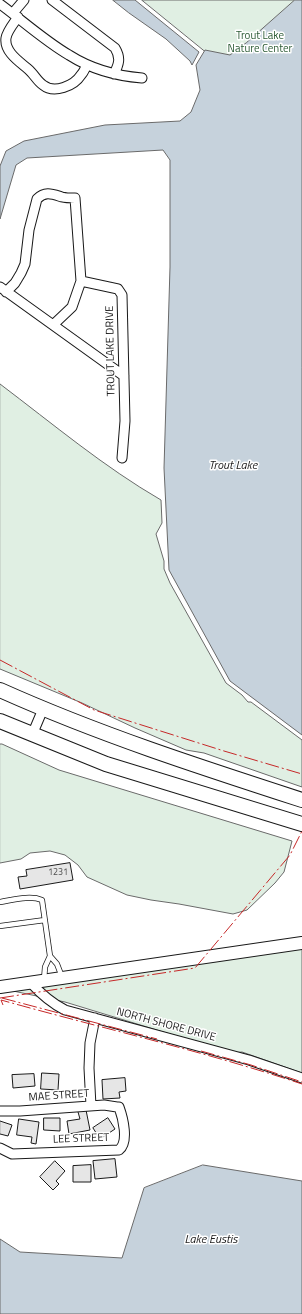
<!DOCTYPE html>
<style>
body{margin:0}
canvas{display:block;background:#fff}
</style>
<canvas width="302" height="1314"></canvas>
<script>
const g = document.querySelector('canvas').getContext('2d');
g.lineJoin = 'round';
function fillPath(path, color) { g.fillStyle = color; g.fill(path, 'evenodd'); }
function stroke(path, color, width, dash) { g.strokeStyle = color; g.lineWidth = width; g.lineCap = dash ? 'butt' : 'round'; g.setLineDash(dash || []); g.stroke(path); }
function label(font, color, halo, rows, align = 'center') {
  g.font = font + ' "Titillium Web",sans-serif'; g.lineWidth = 3; g.setLineDash([]); g.textBaseline = 'middle'; g.strokeStyle = halo; g.fillStyle = color; for (const [text, x, y, turn = 0] of rows) {
    g.save(); g.translate(x, y); g.rotate((+turn || 0) * Math.PI / 180); g.textAlign = isNaN(turn) ? turn : align; if (halo) g.strokeText(text, 0, 0); g.fillText(text, 0, 0); g.restore();
  }
}
const green = new Path2D(`
 M142 0H302V130Z
 M0 384C53 424 104 467 161 500L162 523 156 534 164 561V569L170 583 226 683 242 695 248 702H251L302 740V787L204 753 186 750 135 728 82 703 0 669Z
 M0 744H2L59 770 292 841 284 872 275 883 247 910 233 914 179 904 151 900 127 895 87 877 78 865 65 855 50 851 30 853 21 859 0 863Z
 M302 948V1073L242 1052 232 1053 65 1002 13 991Z`);
const water = new Path2D(`
 M113 0H135L199 52 192 65 190 61 166 39 129 13Z
 M295 0H302V735L230 681 169 570 164 468 170 267V160L163 150 27 158 16 165 0 219V166L6 151 24 141 105 125 180 121 191 112 200 90 196 65 205 50 230 55 246 43Z
 M203 1165 302 1181V1314H0V1239L20 1252 122 1258 144 1188Z`);
const building = new Path2D(`
 M70 863 73 880 20 889 18 877 27 876 26 870Z
 M42 1073 59 1074 58 1090 41 1089Z
 M34 1074 35 1086 13 1088 12 1075Z
 M125 1078 126 1091 119 1092 120 1098 103 1099 102 1080Z
 M86 1110 90 1130 69 1134 67 1121 80 1119 78 1112Z
 M44 1118H60V1131L44 1130Z
 M108 1118 115 1129 100 1139 93 1128Z
 M19 1119 39 1122 36 1144 31 1143 32 1137 17 1135Z
 M0 1121 12 1125 8 1136 0 1134Z
 M115 1159 117 1177 95 1179 93 1161Z
 M55 1161 65 1171 56 1181 59 1184 53 1190 40 1177Z
 M91 1165V1182H73V1166Z`);
const service = new Path2D(`
 M0 902C13 900 30 895 42 900L50 956
 M0 926 45 920
 M44 980 45 967 50 956 57 964 62 977`);
const minor = new Path2D(`
 M52 0 115 48C121 58 119 64 114 74
 M0 4C23 21 45 41 69 55 91 69 117 76 142 78
 M13 13 24 0
 M18 17C14 23 7 31 6 38 4 52 20 62 28 69 34 74 37 81 43 85 54 94 74 86 81 75 84 72 85 68 87 65
 M81 281 118 289 122 295 125 421 122 458
 M0 287 124 376
 M6 292 15 283 21 273 25 264 29 230 37 199C45 191 52 194 62 197 66 198 71 198 75 198L81 281 72 307 53 325
 M32 735 43 709
 M31 983C41 994 51 1003 65 1010L249 1060 302 1078
 M91 1106 89 1068 90 1043 95 1018
 M0 1111H20L104 1105 117 1107H119C123 1118 129 1142 119 1150L12 1154 0 1148`);
const secondary = new Path2D(`
 M0 987 302 943`);
const primary = new Path2D(`
 M0 690C98 734 200 767 302 800
 M0 721 106 764 302 824`);
const power = new Path2D(`
 M0 660 94 710 224 751 302 774
 M0 998 195 968 290 855 302 831
 M2 998 157 1039
 M3 1005 1 1000C101 1028 203 1051 302 1084
 M201 1051 251 1065 302 1082`);
const numberNames = [
 ["1231",58,873]
];
const parkNames = [
 ["Trout Lake",260,36],
 ["Nature Center",260,49]
];
const streetNames = [
 ["TROUT LAKE DRIVE",111,351,-91],
 ["NORTH SHORE DRIVE",166,1025,15],
 ["MAE STREET",59,1096,-4],
 ["LEE STREET",81,1139,-2]
];
const waterNames = [
 ["Trout Lake",233,466],
 ["Lake Eustis",211,1240]
];
fillPath(green, '#e0efe3');
stroke(green, '#6a6a6a', 1);
fillPath(water, '#c6d2dc');
stroke(water, '#6a6a6a', 1);
fillPath(building, '#e6e6e6');
stroke(building, '#1a1a1a', 1);
stroke(service, '#1a1a1a', 6);
stroke(minor, '#1a1a1a', 11);
stroke(secondary, '#1a1a1a', 14);
stroke(primary, '#1a1a1a', 16);
stroke(service, '#fff', 4.5);
stroke(minor, '#fff', 9);
stroke(secondary, '#fff', 12);
stroke(primary, '#fff', 14);
stroke(power, '#c62828', 1, [14, 3, 2, 3]);
label('9px', '#4d4d4d', null, numberNames);
label('11px', '#2b5a34', '#fff', parkNames);
label('11px', '#1a1a1a', '#fff', streetNames);
label('italic 12px', '#1a1a1a', '#fff', waterNames);
</script>
